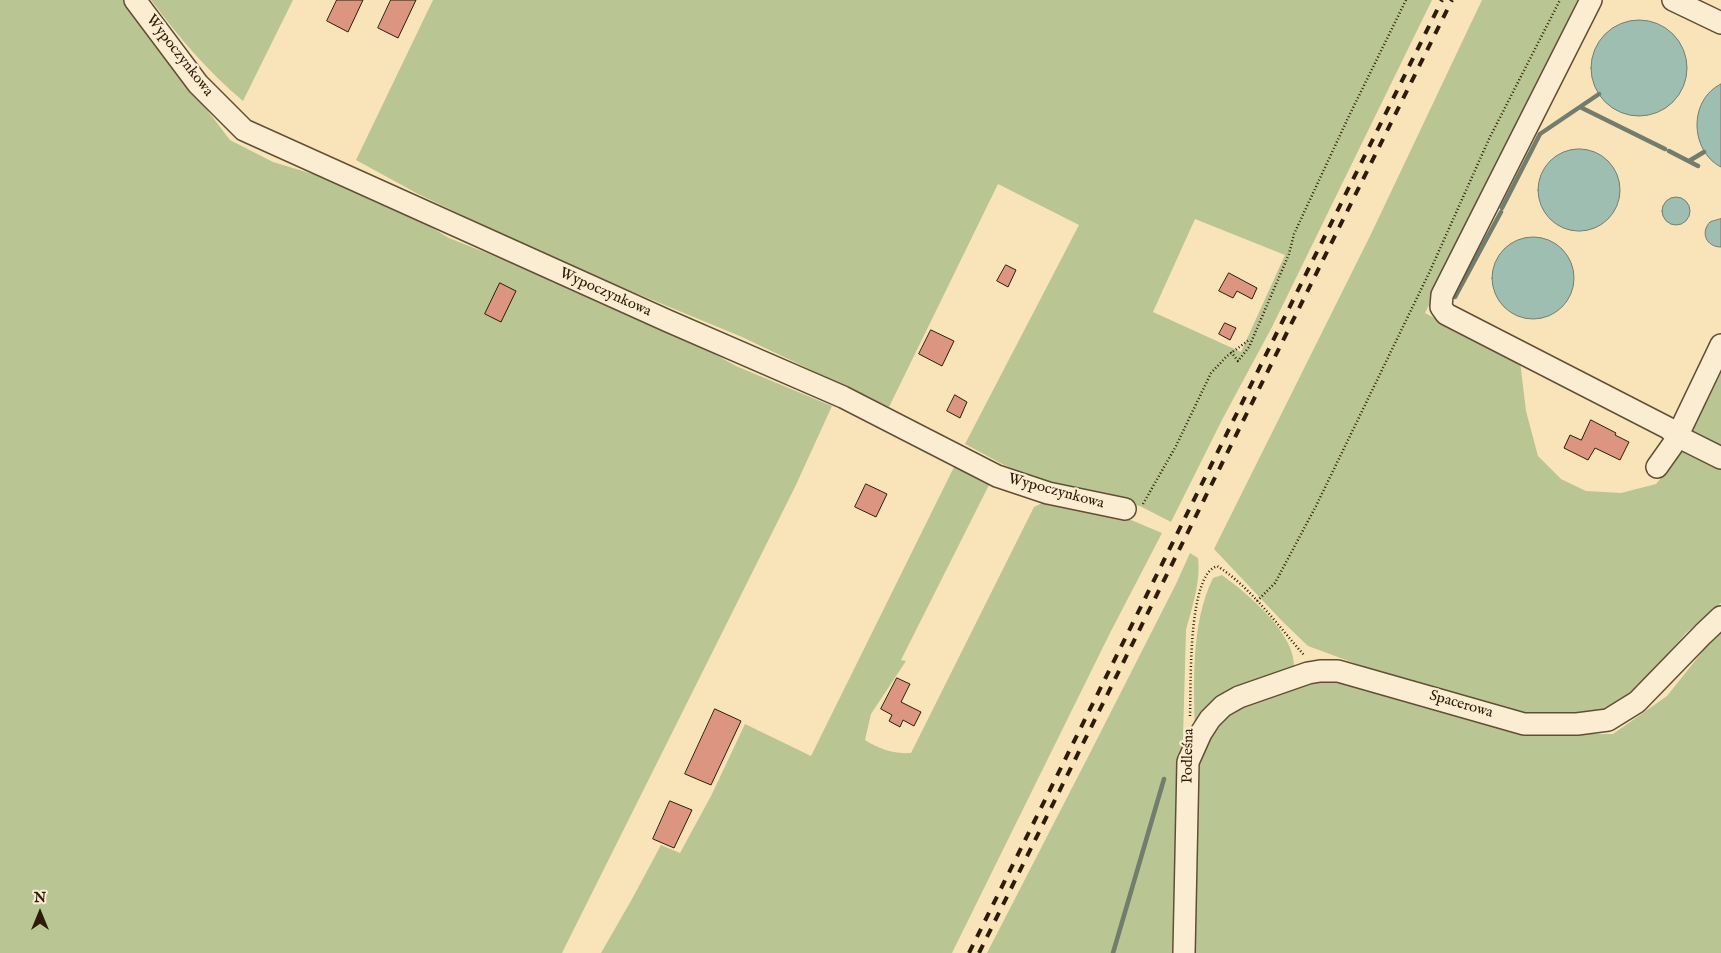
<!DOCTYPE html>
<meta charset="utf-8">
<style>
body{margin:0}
#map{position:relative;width:1721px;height:953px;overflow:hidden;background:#f9e4ba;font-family:"IM FELL English",serif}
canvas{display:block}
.north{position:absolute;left:15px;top:888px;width:50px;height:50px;-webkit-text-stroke:4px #fbedd2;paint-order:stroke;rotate:0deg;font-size:14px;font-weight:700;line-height:20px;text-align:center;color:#2f1c08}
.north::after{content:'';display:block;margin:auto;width:18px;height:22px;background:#2f1c08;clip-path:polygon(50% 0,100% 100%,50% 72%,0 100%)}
</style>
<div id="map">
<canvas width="1721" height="953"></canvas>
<div class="north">N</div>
</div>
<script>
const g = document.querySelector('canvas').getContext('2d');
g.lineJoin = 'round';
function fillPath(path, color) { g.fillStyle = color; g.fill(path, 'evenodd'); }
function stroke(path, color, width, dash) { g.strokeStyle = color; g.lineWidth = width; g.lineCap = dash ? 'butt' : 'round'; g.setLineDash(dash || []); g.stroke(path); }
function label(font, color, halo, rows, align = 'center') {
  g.font = font + ' "IM FELL English",serif'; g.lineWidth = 4.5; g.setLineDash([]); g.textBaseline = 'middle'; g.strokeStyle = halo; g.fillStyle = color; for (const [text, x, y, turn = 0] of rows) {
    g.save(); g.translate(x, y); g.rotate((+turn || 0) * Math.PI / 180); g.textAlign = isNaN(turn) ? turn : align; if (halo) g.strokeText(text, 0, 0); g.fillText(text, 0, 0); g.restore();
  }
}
const green = new Path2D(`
 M0 0H123L230 140 273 162 336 181 416 218 449 238 527 269 700 346 736 366 832 406 795 487 562 953H0Z
 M151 0H293L243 101C208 72 178 36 151 0Z
 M433 0H1432L1272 327 1223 418 1171 522 1140 506 1049 484 1004 465 965 444 1079 225 998 184 889 407 742 337 563 263 418 194 356 160ZM1195 219 1285 255 1241 352 1153 312Z
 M1482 0H1586L1425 313 1520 361 1526 411 1538 456 1561 479 1586 491 1621 493 1656 484 1681 453 1721 373V603L1686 633 1642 684 1612 711 1527 718 1373 670 1308 646 1283 622 1214 549 1372 232Z
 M955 465 989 485 901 660 906 661 871 714 865 740C879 749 894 754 911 753L1034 507 1046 501 1124 517 1162 533 1109 635 952 953H601L632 899 661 845 680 853 711 796 745 724 811 756Z
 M1190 553 1198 558C1201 581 1192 608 1186 630L1177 953H987L1090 753 1176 584Z
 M1222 575C1247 593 1296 634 1294 667L1195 737C1194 686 1190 625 1213 578Z
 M1721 631V953H1195L1191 816 1193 769 1205 737 1236 704 1327 673 1544 734H1613L1667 696 1714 637Z`);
const water = new Path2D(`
 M1591 68a48 48 0 1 1 96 0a48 48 0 1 1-96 0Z
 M1721 84V167C1690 151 1688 100 1721 84Z
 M1538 190a41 41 0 1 1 82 0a41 41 0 1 1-82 0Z
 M1662 211a14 14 0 1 1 28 0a14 14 0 1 1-28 0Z
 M1721 219V247C1706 247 1700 232 1710 222Z
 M1492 278a41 41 0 1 1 82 0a41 41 0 1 1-82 0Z`);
const stream = new Path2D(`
 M1580 107 1665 149
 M1669 151 1698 166
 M1689 161 1704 152
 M1502 208 1540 134 1599 94
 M1455 297 1501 212
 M1113 953 1164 779`);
const building = new Path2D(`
 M337 0H363L348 32 327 21Z
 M391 0H416L398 38 378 28Z
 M1006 265 1016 270 1008 287 997 281Z
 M1229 273 1257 288 1252 299 1237 291 1233 298 1219 291Z
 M500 283 516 291 501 322 485 314Z
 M1225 323 1236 328 1230 340 1219 334Z
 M931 330 954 341 942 366 919 354Z
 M955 395 967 402 960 418 947 411Z
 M1591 420 1616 433 1615 435 1629 442 1620 460 1595 448 1588 460 1564 448 1570 435 1581 440Z
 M866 484 887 494 876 517 855 507Z
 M897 678 910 684 901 702 921 712 914 726 903 720 900 727 889 721 892 715 881 709Z
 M715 709 741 721 711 785 685 774Z
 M670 801 692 810 674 848 653 839Z`);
const path = new Path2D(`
 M1231 352 1238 361 1249 347 1289 254 1294 234 1348 118 1406 0
 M1143 504 1176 446 1211 373 1227 356 1249 340
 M1257 601 1275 583 1316 506 1430 271 1489 139 1560 0
 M1190 716C1191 681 1189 605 1206 576 1208 572 1212 568 1217 566 1250 586 1278 626 1304 655`);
const minor = new Path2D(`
 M135 0 198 84 244 130 668 321 843 397 997 476 1048 493 1125 509
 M1591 0 1442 295 1441 307 1446 314 1668 428 1677 436 1721 458
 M1673 0 1721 23
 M1657 467 1674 443 1721 345
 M1184 953 1188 762 1201 733 1210 719 1223 706 1239 697 1308 673 1320 671H1338L1524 724H1577L1608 720 1637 702 1703 634 1721 617`);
const rail = new Path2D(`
 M969 953 1442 0
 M979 953 1452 0`);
const streetNames = [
 ["Wypoczynkowa",179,56,52],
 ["Wypoczynkowa",605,293,24],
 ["Wypoczynkowa",1056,492,15],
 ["Spacerowa",1461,705,16],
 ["Podleśna",1189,756,-89]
];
fillPath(green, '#b9c593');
fillPath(water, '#9ebeb2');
stroke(water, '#727d6e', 1);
stroke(stream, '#727d6e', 4.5);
fillPath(building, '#dc9581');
stroke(building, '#2f1c08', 1);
stroke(minor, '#624e34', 24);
stroke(path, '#2f1c08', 2.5, [1, 2.5]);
stroke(minor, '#fbedd2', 21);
stroke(rail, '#2f1c08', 4, [9, 9]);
label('15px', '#2f1c08', '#fbedd2', streetNames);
</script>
